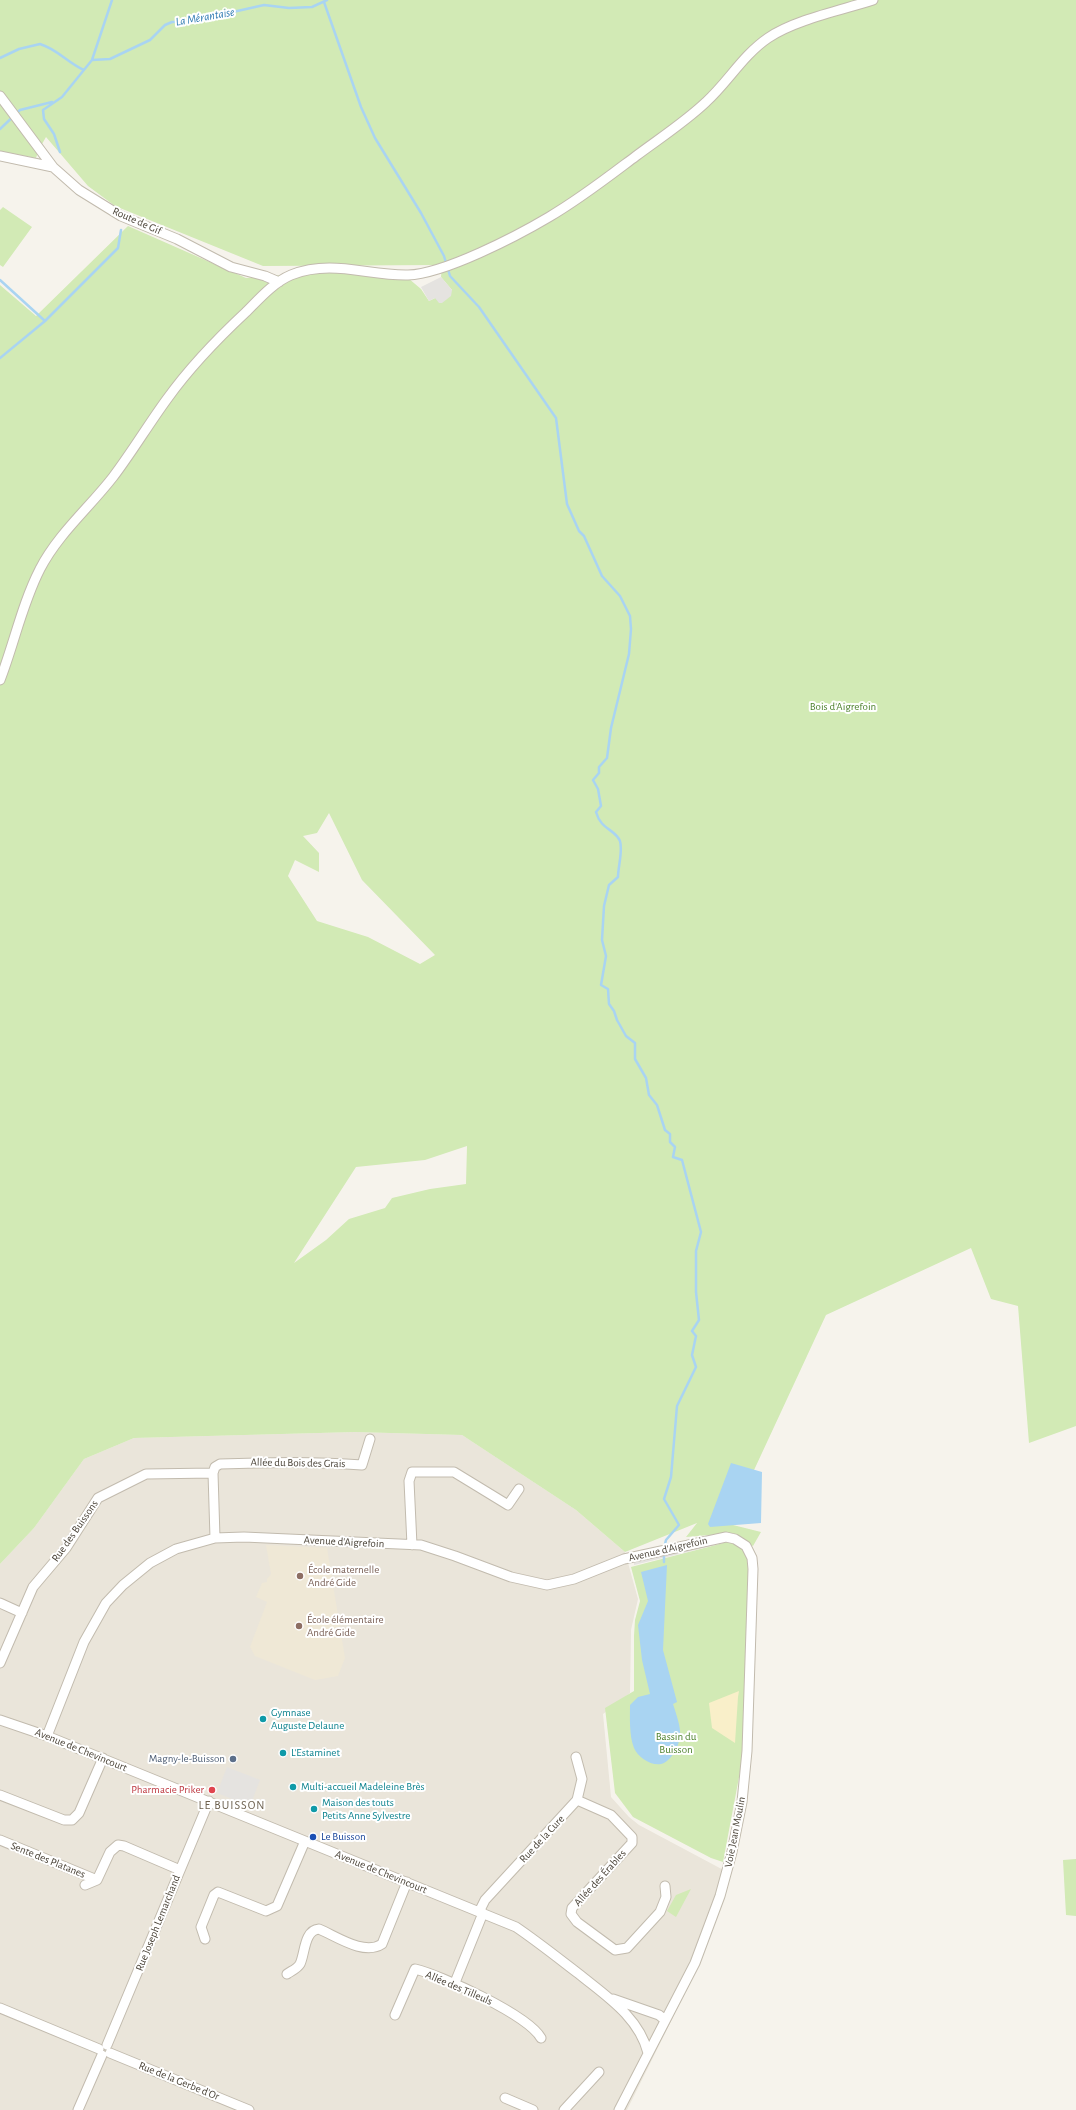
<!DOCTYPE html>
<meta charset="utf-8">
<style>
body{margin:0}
canvas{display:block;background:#f6f3ec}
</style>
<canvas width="1076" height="2110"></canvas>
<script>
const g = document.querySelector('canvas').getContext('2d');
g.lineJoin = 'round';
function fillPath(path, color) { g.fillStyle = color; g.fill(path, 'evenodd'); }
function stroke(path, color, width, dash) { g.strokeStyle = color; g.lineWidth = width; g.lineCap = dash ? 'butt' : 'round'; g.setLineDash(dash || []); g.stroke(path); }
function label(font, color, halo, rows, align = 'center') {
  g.font = font + ' "Alegreya Sans",sans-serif'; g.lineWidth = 4; g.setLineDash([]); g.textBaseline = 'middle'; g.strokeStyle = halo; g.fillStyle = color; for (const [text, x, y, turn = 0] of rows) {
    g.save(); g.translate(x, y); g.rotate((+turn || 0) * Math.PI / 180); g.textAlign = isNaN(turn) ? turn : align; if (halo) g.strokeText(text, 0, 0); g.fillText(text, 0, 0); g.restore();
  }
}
const residential = new Path2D(`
 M355 1432 462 1435 576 1510 625 1552 638 1599 631 1630 630 1693 603 1714 611 1797 629 1817 639 1825 731 1874 697 1969 627 2110H0V1564L34 1528 84 1459 134 1438Z`);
const education = new Path2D(`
 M266 1545 327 1548 345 1658 338 1676 315 1680 255 1656 250 1647 267 1602 256 1597 262 1583 267 1582V1579L271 1574Z`);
const green = new Path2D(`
 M0 0H1076V1426L1029 1443 1018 1306 991 1299 971 1248 826 1315 729 1524 761 1532 753 1546 733 1533 686 1537 697 1523 625 1552 576 1510 462 1435 355 1432 134 1438 84 1459 34 1528 0 1564V285L36 316 128 226 246 278 334 271 408 278 421 289 429 301 452 290 441 277 442 265 263 266 115 206 88 186 46 137 42 144H32L38 152 36 158 0 151ZM329 813 362 880 435 955 420 964 368 937 317 921 288 876 295 860 319 872V853L303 836 317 833ZM467 1146 466 1184 430 1189 392 1198 385 1208 349 1219 326 1240 294 1263 356 1167 425 1160Z
 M3 207 32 227 3 267 0 265V210Z
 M731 1541 744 1550 750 1569 743 1756 723 1862 711 1858 633 1817 615 1793 605 1708 634 1691V1636L635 1620 640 1601 631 1567Z
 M1076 1859V1916L1066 1915 1063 1860Z
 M691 1889 676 1917 667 1911 676 1895Z`);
const sand = new Path2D(`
 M739 1691 738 1697 735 1743 712 1728 709 1703Z`);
const parking = new Path2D(`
 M441 277 452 290 451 296 442 303H439L435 298 429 301 421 287Z
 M716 1542V1545L634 1565V1561Z
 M227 1767 260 1780 250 1806 217 1793Z`);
const water = new Path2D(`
 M731 1463 762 1472 761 1523 710 1527 708 1524Z
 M667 1565 663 1650 677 1702 673 1704C676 1714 681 1726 680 1737 679 1745 672 1759 664 1763 654 1768 638 1758 634 1748 629 1735 630 1718 630 1705L638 1697 650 1694 642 1660 638 1625 648 1601 641 1572Z`);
const stream = new Path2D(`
 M324 2 361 107 375 138 421 213 444 256 450 276 479 307 556 418 567 504 579 531 584 536 602 576 620 596 630 616 631 629 629 654 611 728 607 758 599 767V773L593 780 598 789 601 806 596 812C601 830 615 829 620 841 623 851 618 867 618 877L609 885 604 906 602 940 606 956 601 985 608 989 609 1004 614 1011 617 1020 626 1036 635 1043V1059L646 1078 649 1095 657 1105 665 1130 670 1134V1142L675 1147 673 1157 682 1160 701 1232 696 1251V1292L699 1320 692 1331 696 1336 692 1355 696 1367 677 1406 671 1477 664 1499 679 1525 666 1540 664 1548
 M0 58 19 49 40 44C57 49 68 63 84 70
 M92 60 112 0
 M0 129 20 110 52 102
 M60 152 54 134 44 119 43 110 62 97 92 60 110 59 150 40 165 25 172 22 193 21 264 5 289 8 312 7 327 0
 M0 280 45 321
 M0 358 45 321 118 248 121 230
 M664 1553V1562`);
const minor = new Path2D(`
 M0 96 53 167
 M0 156 53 167 79 190 121 216 177 239 231 267 265 276 279 282
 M0 680C14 644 22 604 40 569 58 534 89 508 113 477 132 452 148 425 167 399 190 367 217 339 246 312 259 299 274 282 291 275 332 259 368 276 408 275 444 274 517 236 549 217 580 199 608 177 636 156 660 138 685 122 706 102 728 82 743 55 768 38 794 20 842 10 873 0
 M215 1538 213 1473 215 1467 220 1464C268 1462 315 1461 362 1465L370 1439
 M412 1545 409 1481 412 1472H454L508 1505 519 1489
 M0 1603 22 1613
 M0 1663 33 1587 66 1548 98 1498 146 1474 213 1473
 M0 1720 47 1736 516 1927C538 1942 558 1958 579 1974 606 1996 639 2017 648 2053
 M47 1736 84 1642 106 1603 123 1585 150 1563 176 1549 215 1538 244 1537 421 1545 455 1556 511 1577 547 1585 574 1579 624 1559 726 1537 735 1539 746 1546 752 1558 753 1569 747 1751 742 1802 732 1852 720 1896 695 1963 619 2110
 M0 1795 64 1820H72L79 1813 103 1758
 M577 1800 611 1815 632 1837V1843L572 1908 571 1914 577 1922 615 1950 627 1948 660 1912 666 1897 665 1886
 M0 1840 97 1880
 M85 1885 97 1880 110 1852 118 1845 124 1846 180 1870
 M479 1912 485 1900 577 1800 582 1779 576 1757
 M205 1939 201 1927 214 1895 218 1892 266 1911 277 1906 305 1841
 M287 1974C291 1971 297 1969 300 1964 305 1954 304 1930 319 1929 336 1936 364 1956 382 1944L407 1882
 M454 1985 483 1913
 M613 1999 659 2015 665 2020
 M0 2008 99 2049
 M395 2015 415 1969C441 1975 528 2015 541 2038
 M107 2045 209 1801
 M110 2053 249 2110
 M505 2098 533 2110
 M78 2110 102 2055
 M564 2110 599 2072`);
const markers = [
 [300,1576,4,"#8d6e63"],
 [299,1626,4,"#8d6e63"],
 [263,1719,4,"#0f9aa8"],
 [283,1753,4,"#0f9aa8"],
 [233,1759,4,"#5c6f8a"],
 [293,1787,4,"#0f9aa8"],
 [212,1790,4,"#e0444e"],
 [314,1809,4,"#0f9aa8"],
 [313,1837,4,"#1a4fb4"]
];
const streetNames = [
 ["Route de Gif",137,221,24],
 ["Allée du Bois des Grais",298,1463,1],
 ["Rue des Buissons",75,1531,-55],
 ["Avenue d'Aigrefoin",344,1542,3],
 ["Avenue d'Aigrefoin",668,1549,-13],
 ["Avenue de Chevincourt",81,1750,22],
 ["Voie Jean Moulin",735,1832,-79],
 ["Rue de la Cure",542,1839,-47],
 ["Sente des Platanes",48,1860,22],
 ["Avenue de Chevincourt",381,1872,22],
 ["Allée des Érables",600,1878,-48],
 ["Rue Joseph Lemarchand",158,1923,-68],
 ["Allée des Tilleuls",459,1988,23],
 ["Rue de la Gerbe d'Or",179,2081,22]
];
const parkNames = [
 ["Bois d'Aigrefoin",843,707],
 ["Bassin du",676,1737],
 ["Buisson",676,1750]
];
const educationNames = [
 ["École maternelle",308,1570],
 ["André Gide",308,1583],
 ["École élémentaire",307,1620],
 ["André Gide",307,1633]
];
const cultureNames = [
 ["Gymnase",271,1713],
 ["Auguste Delaune",271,1726],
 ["L'Estaminet",291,1753],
 ["Multi-accueil Madeleine Brès",301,1787],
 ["Maison des touts",322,1803],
 ["Petits Anne Sylvestre",322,1816]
];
const serviceNames = [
 ["Magny-le-Buisson",225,1759]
];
const healthNames = [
 ["Pharmacie Priker",204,1790]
];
const transitNames = [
 ["Le Buisson",321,1837]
];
const waterNames = [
 ["La Mérantaise",205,17,-10]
];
const neighbourhoodNames = [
 ["LE BUISSON",232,1805]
];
fillPath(residential, '#eae5da');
fillPath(education, '#efe8d6');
fillPath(green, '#d2eab5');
fillPath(sand, '#f9efc9');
fillPath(parking, '#e5e3e0');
fillPath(water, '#a9d4f2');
stroke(stream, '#a9d4f2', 2.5);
stroke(minor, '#c2bbae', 11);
stroke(minor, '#fff', 9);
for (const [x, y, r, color] of markers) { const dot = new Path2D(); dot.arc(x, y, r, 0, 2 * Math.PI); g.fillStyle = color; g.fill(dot); stroke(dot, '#fff', 1.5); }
label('11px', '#4b4439', '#fff', streetNames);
label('11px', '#4a7f2a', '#fff', parkNames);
label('11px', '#785e54', '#fff', educationNames, 'left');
label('11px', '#0d838f', '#fff', cultureNames, 'left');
label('11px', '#4e5e75', '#fff', serviceNames, 'right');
label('11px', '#be3a42', '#fff', healthNames, 'right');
label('11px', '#164399', '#fff', transitNames, 'left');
label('italic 12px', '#2e7ab2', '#fff', waterNames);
g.letterSpacing = '1px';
label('12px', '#6e6250', '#fff', neighbourhoodNames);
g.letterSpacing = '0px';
</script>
